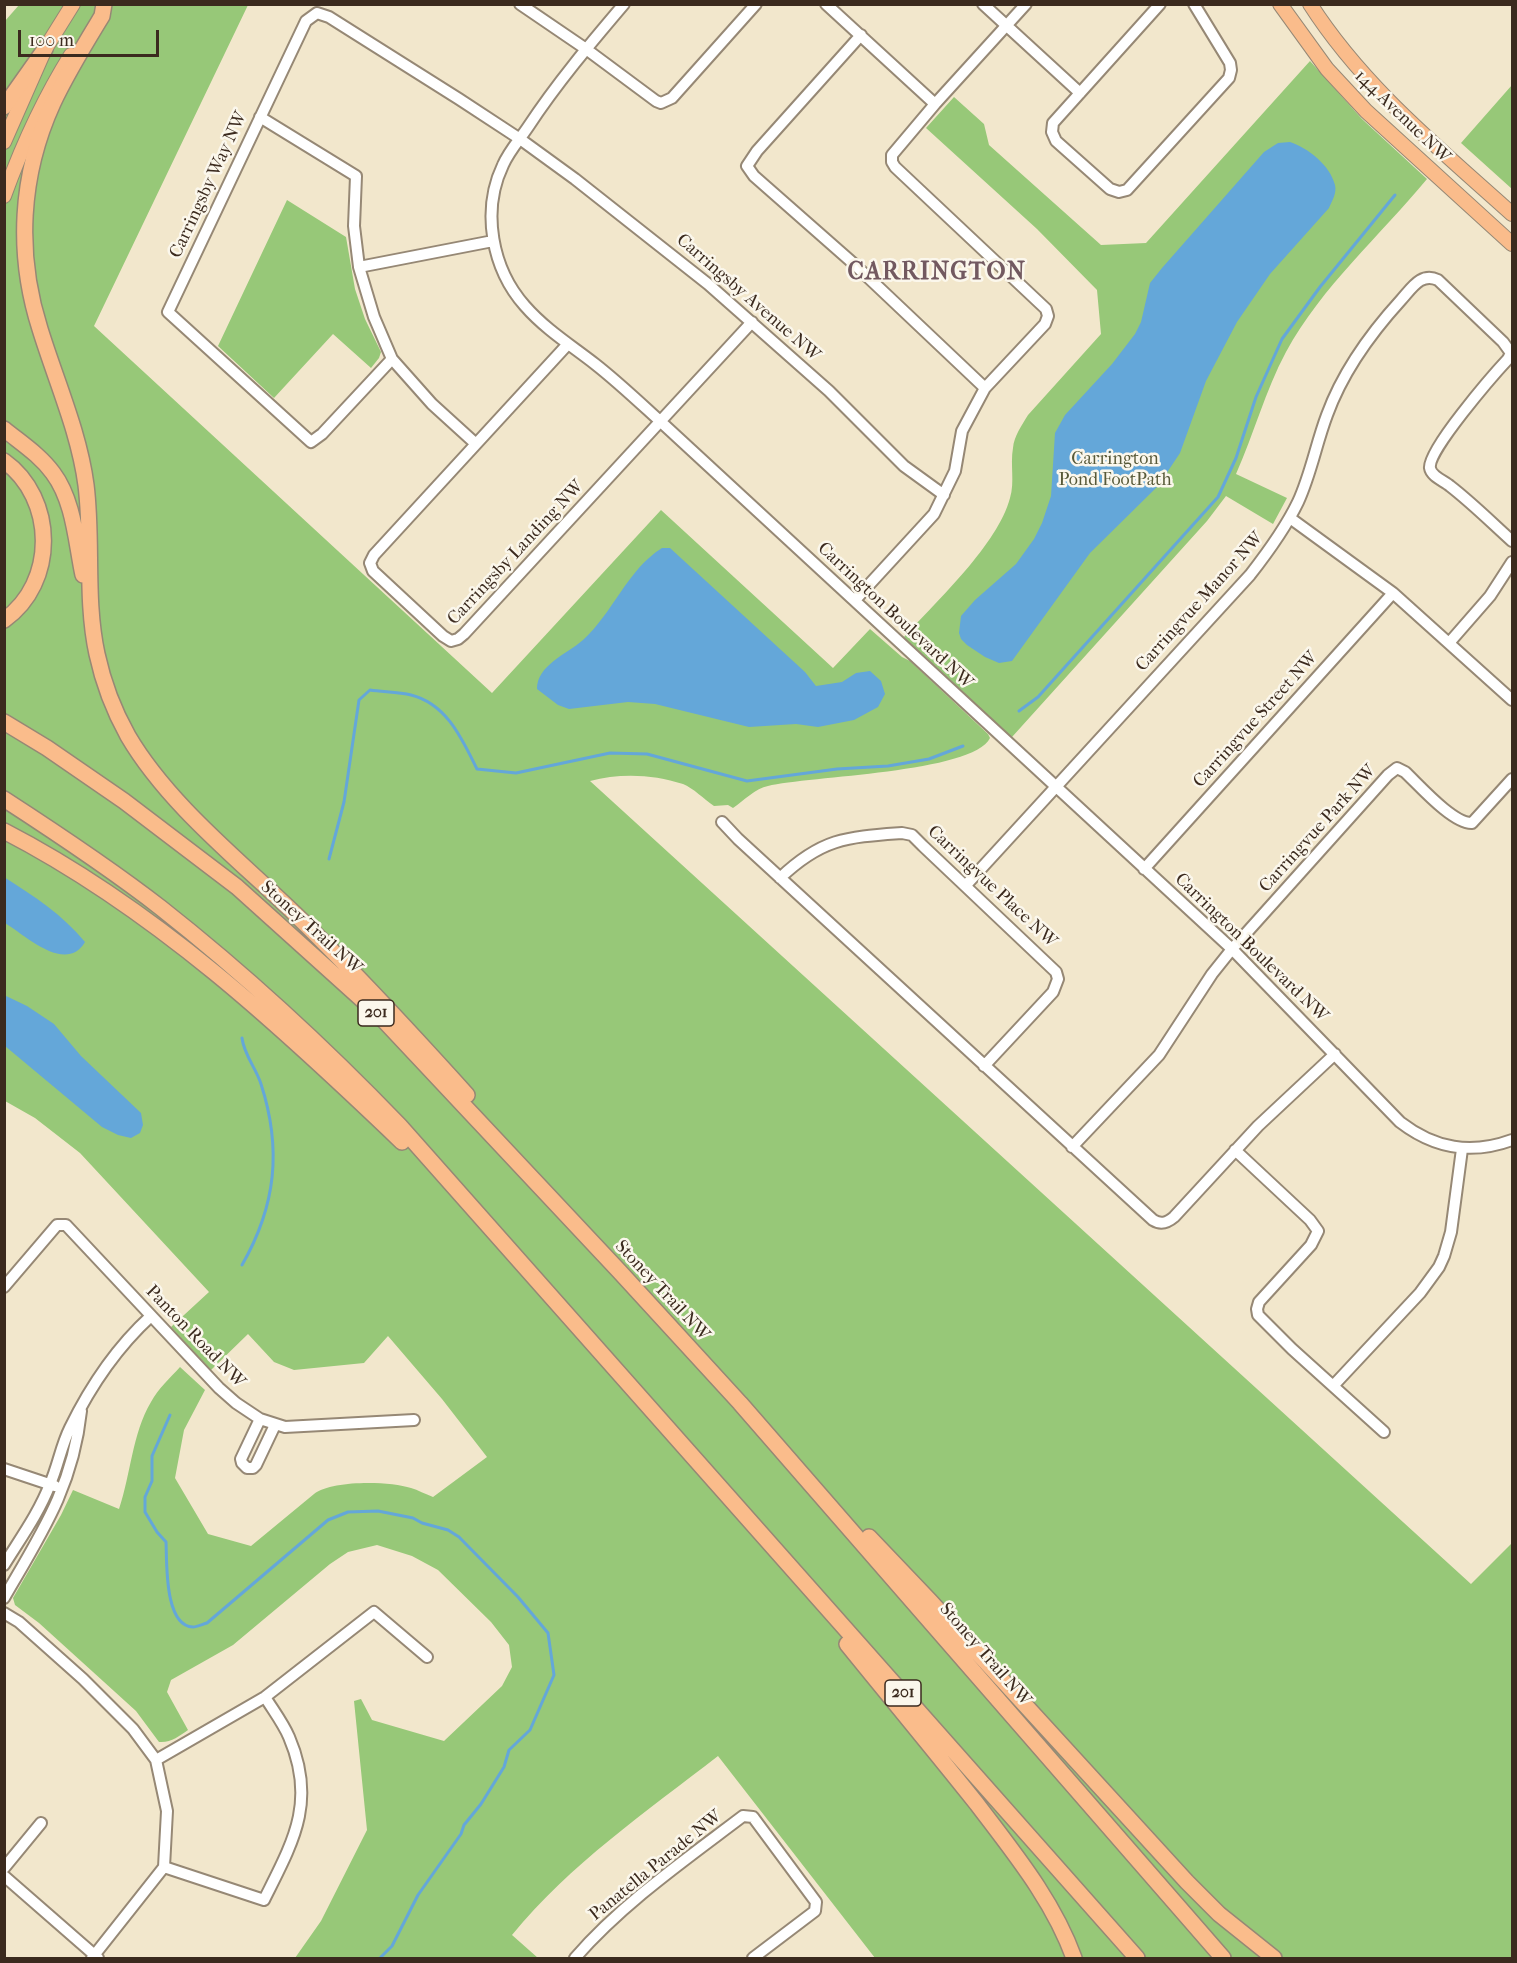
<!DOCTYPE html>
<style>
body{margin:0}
#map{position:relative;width:1517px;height:1963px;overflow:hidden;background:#f2e7cc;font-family:"IM FELL French Canon",serif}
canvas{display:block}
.frame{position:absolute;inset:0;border:6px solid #3b2a1e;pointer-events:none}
.scale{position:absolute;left:18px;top:30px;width:141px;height:27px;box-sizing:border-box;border:3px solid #3b2a1e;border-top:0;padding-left:8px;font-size:18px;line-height:21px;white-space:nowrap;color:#3b2a1e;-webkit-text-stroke:4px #fbf7ec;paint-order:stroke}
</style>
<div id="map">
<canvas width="1517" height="1963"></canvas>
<div class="frame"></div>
<div class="scale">100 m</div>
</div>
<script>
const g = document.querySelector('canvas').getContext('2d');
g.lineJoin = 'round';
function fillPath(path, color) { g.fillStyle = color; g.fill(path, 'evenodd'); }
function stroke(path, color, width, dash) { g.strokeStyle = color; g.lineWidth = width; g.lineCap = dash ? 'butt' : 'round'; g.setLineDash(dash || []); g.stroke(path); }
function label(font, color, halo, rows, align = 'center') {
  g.font = font + ' "IM FELL French Canon",serif'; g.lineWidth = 5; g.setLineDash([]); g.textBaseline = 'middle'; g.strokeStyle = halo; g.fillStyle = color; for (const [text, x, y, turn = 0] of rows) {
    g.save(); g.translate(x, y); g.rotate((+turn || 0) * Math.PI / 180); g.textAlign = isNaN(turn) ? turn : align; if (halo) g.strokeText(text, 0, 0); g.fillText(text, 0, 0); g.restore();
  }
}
const green = new Path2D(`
 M19 5H248L94 326 492 693 661 510 833 668 870 629 902 657 910 661 988 734 990 738C973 773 808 776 768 786 756 788 743 801 733 808L728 805 714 806C704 799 693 788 683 784 653 774 619 773 590 781L1471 1584 1512 1543V1958H875L718 1756C646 1812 570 1864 512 1935L538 1958H295L321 1921 367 1830 354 1701 361 1699 372 1720 444 1741 502 1686 512 1667 509 1645 491 1622 438 1570 412 1556 377 1545 348 1552 330 1564 233 1645 171 1680 167 1692 188 1730C179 1736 171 1743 159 1742L136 1711 39 1623 15 1605 13 1598 17 1591 61 1515 73 1490 119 1509C131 1474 132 1434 151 1402 158 1389 170 1378 180 1367L205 1390 184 1430 175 1478 208 1534 251 1546 314 1494C332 1480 389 1481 411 1488 418 1490 425 1494 433 1497L487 1457 442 1399 388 1336 364 1363 294 1370 274 1362 248 1334 211 1370 171 1327 209 1292 80 1153 35 1118 5 1101V21Z
 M1310 61 1362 119 1427 179C1380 236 1322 286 1286 352 1265 391 1254 434 1236 474L1287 498 1273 524 1226 496 1207 521 1012 737 1004 733 917 653 904 637C937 601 998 544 1010 498 1015 482 1010 465 1013 448 1014 436 1022 425 1028 415L1101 334 1097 290 1037 229 926 128 954 97 984 124 989 145 1101 245 1146 243Z
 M1512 85V189L1461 143Z
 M287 200 346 237 355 289 365 319 381 352 379 358 371 368 333 334 274 398 218 346Z`);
const water = new Path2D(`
 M1290 142C1308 148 1330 165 1335 185 1337 193 1332 201 1329 208L1270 274 1237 322 1206 381 1180 453 1158 486 1090 553 1012 661 999 663 985 657 967 645 961 639 959 633 961 616 975 600 1016 564 1034 539 1042 523 1051 496 1055 433 1065 415 1112 364 1135 334 1141 322 1150 283 1162 268 1264 152 1278 143Z
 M662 548H670L805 672 816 686 842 682 856 673 870 671 881 681 885 694 878 707 854 720 818 727 796 724 749 727 655 704 628 702 569 709 558 705 537 689C537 665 567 654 583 640 613 613 627 570 662 548Z
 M4 877C34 896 63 915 85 942 66 974 26 936 5 923Z
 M4 995 27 1006 54 1024 81 1056 141 1113 143 1125 140 1133 131 1138 118 1135 102 1127 5 1046Z`);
const stream = new Path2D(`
 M1019 711 1038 697 1218 497 1236 458 1256 397 1282 339 1320 287 1395 195
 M329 859 344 802 359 700 370 690C383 692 398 692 411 695 447 704 462 739 477 769L516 773 610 753 647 754 747 781 837 769 888 766 929 759 963 746
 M242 1265C276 1206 282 1149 261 1084 256 1068 244 1055 242 1038
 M170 1415 152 1456V1481L145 1497V1512L157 1532 166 1542C167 1561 164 1626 193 1627 197 1627 203 1624 207 1623L328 1520 348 1512 378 1511 413 1518 422 1523 448 1530 459 1537 518 1597 548 1633 554 1675 530 1730 509 1750 504 1767 481 1804 464 1825 461 1834 418 1895 392 1946 380 1958`);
const minor = new Path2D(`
 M520 4 586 49 656 101 661 103 672 98 756 4
 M624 4C590 44 557 83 528 127 520 139 509 151 503 165 481 211 492 269 525 306 545 329 572 346 595 364 618 382 639 402 661 422L1232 949 1400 1122C1435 1149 1471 1155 1512 1140
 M826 4 935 104
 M983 4 1080 93
 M1160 4 1053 123 1052 132 1056 141 1110 189 1119 192 1127 190 1229 78 1231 70 1230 63 1194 4
 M861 35 757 151 747 166 754 176 854 264 985 388
 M260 117 356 176 354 226 359 267 374 317 392 359 432 404 476 444
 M359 267 493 241
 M568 344 374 555 370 563 373 571 443 636 451 641 458 639 464 634 752 322
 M392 359 322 434 311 442 168 312 306 21 317 13 329 17 459 99 520 139 575 179 708 284 829 391 904 466 944 495
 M1290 518 1393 593 1512 700
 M855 600 934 514 955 471 962 431 985 388 1045 324 1048 316 1046 309 895 167 892 162V155L935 104 1026 4
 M1449 643 1490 596 1512 562
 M722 822 738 839 1153 1220C1161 1225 1167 1223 1174 1217L1258 1126 1335 1054
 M1144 869 1393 593
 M780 878C822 838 847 837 902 833L912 835 923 846 1056 972 1058 979 1053 992 984 1066
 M966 885 1250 575C1268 552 1285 529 1298 502 1311 474 1316 444 1327 415 1343 371 1370 334 1401 300 1412 288 1421 272 1438 280L1503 342 1511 353 1508 359C1494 374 1427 451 1430 468 1431 476 1444 481 1450 486 1472 503 1492 523 1512 541
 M1072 1147 1159 1055 1212 974 1232 949 1388 775 1397 768 1405 772C1419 785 1453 824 1472 823L1512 779
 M1235 1150 1310 1220 1318 1231 1311 1245 1259 1302 1257 1309 1258 1315 1292 1349 1384 1432
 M4 1287 57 1225H66L219 1388 236 1403 260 1419 285 1427 414 1420
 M1333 1386 1420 1293 1439 1267 1444 1256 1451 1232 1462 1149
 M260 1419 241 1459 242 1463 247 1468H253L256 1465 275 1425
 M4 1469 55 1486
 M4 1565C20 1539 39 1513 50 1484 58 1466 61 1446 70 1428 91 1385 116 1348 151 1316
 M4 1598C41 1534 73 1487 81 1411
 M4 1613 19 1622 83 1679 133 1729 156 1760 167 1811 164 1867 92 1958
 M156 1760 265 1697 374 1612 427 1657
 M164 1867 264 1900C293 1842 317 1802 289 1737 283 1723 273 1710 265 1697
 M4 1868 41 1823
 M4 1876 98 1958
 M575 1958C623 1903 685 1860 743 1816L753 1817 816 1902 815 1911 753 1958`);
const major = new Path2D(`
 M1280 4 1327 69 1366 111 1512 244
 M1310 4C1363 87 1440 149 1512 214
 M4 142 45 49 73 4
 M4 196C22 146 43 100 71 55`);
const highway = new Path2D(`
 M104 4 102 16C85 44 67 73 53 103 20 175 16 254 40 329 56 381 79 432 86 485 93 541 85 599 97 654 103 682 114 711 128 736 168 804 238 859 295 914 355 972 411 1033 467 1095
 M4 107 45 49
 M4 429C21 443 40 455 53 473 74 501 76 542 83 575
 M4 461C56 498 57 583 4 620
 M4 722 47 748 124 801 237 887 378 1014 620 1272 740 1403 1223 1958
 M4 799C58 834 111 869 161 908 246 975 325 1048 400 1126L1137 1958
 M4 831C155 909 281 1026 402 1142
 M869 1537 930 1601 1187 1882 1219 1914 1274 1958
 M847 1644C890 1697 934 1750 977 1804 1014 1853 1053 1900 1074 1958`);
const shields = [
 [376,1013,36],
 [903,1693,36]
];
const shieldNames = [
 ["201",376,1013],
 ["201",903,1693]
];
const streetNames = [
 ["144 Avenue NW",1402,117,44],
 ["Carringsby Way NW",209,185,-65],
 ["Carringsby Avenue NW",748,298,41],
 ["Carringsby Landing NW",516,553,-47],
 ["Carringvue Manor NW",1200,602,-48],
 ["Carrington Boulevard NW",895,616,43],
 ["Carringvue Street NW",1256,720,-48],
 ["Carringvue Park NW",1318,829,-48],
 ["Carringvue Place NW",992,887,43],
 ["Stoney Trail NW",311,928,42],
 ["Carrington Boulevard NW",1251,948,44],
 ["Stoney Trail NW",662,1291,47],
 ["Panton Road NW",195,1337,46],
 ["Stoney Trail NW",985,1655,49],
 ["Panatella Parade NW",656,1866,-39]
];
const parkNames = [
 ["Carrington",1115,460],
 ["Pond FootPath",1115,481]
];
const districtNames = [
 ["CARRINGTON",937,273]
];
fillPath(green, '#97c878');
fillPath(water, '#64a7d9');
stroke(stream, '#64a7d9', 3);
stroke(minor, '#968875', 14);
stroke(major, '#968875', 16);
stroke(highway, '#968875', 18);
stroke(minor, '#fff', 10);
stroke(major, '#fabc8b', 14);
stroke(highway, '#fabc8b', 15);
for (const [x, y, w] of shields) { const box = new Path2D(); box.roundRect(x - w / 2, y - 13, w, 26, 4.5); g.fillStyle = '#fbf7ec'; g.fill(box); stroke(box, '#3b2a1e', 1.5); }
label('bold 16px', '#3b2a1e', null, shieldNames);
label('18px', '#3b2a1e', '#fbf7ec', streetNames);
label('18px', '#575939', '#fbf7ec', parkNames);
g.letterSpacing = '1.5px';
label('bold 24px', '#725960', '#fbf7ec', districtNames);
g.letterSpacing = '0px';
</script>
